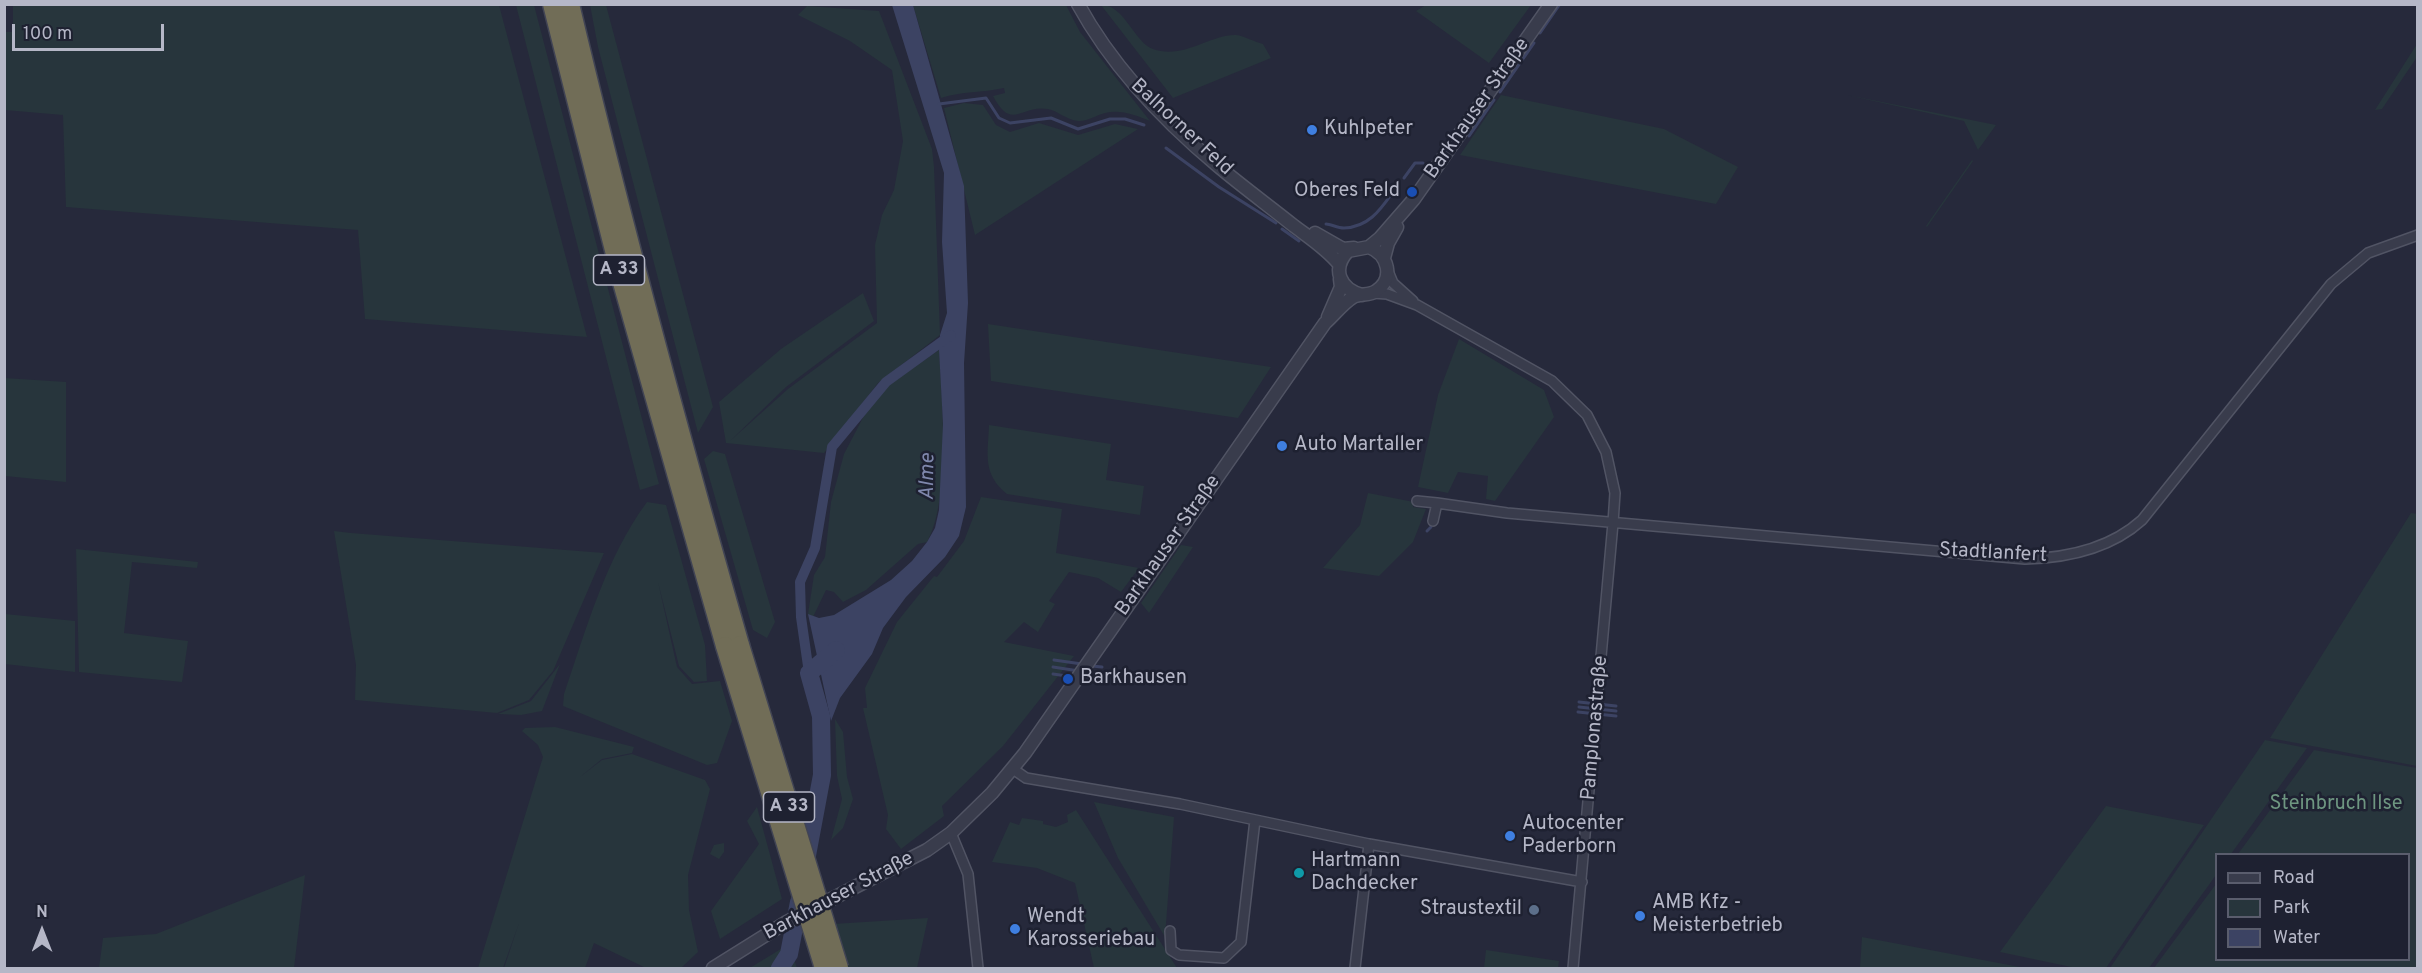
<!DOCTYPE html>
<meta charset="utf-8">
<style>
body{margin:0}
#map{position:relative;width:2422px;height:973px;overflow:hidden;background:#26293b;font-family:Overpass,sans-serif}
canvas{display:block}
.frame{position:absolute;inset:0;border:6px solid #b5b7c7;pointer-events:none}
.legend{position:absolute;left:2215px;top:853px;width:195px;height:108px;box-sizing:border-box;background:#1e2131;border:2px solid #5a5d6d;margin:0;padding:8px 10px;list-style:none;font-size:18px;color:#b5b7c7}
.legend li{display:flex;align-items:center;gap:12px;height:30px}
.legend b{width:30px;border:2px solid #5a5d6d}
.north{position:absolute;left:12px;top:901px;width:60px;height:60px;-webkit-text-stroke:4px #1e2131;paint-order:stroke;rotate:0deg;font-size:16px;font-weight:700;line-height:24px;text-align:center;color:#b5b7c7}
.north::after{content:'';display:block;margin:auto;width:21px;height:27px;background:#b5b7c7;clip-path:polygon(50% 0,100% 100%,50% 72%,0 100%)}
.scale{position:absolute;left:12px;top:24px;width:152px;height:27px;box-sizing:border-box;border:3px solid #b5b7c7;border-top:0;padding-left:8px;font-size:18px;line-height:21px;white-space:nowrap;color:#b5b7c7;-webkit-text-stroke:4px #1e2131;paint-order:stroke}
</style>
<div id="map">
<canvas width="2422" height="973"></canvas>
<div class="frame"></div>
<ul class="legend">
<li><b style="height:8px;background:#393c4c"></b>Road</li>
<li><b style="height:16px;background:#27353c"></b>Park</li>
<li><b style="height:16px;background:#3c4363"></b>Water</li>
</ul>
<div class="north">N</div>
<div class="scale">100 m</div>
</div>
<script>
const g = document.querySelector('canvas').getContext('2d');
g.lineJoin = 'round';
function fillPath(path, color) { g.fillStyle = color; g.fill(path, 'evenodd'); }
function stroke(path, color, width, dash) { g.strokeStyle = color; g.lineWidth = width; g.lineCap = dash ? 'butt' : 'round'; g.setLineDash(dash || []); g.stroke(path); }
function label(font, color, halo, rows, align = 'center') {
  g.font = font + ' Overpass,sans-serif'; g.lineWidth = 5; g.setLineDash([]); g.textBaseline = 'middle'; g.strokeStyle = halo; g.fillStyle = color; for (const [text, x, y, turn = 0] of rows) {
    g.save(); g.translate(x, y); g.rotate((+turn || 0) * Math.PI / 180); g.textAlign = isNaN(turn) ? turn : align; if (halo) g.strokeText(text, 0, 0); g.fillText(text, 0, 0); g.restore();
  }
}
const green = new Path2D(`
 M13 5H499L587 337 365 319 358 230 66 207 63 115 5 110V32H13Z
 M516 5H534L659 484 640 490Z
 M590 5H606L713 407 698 433 598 47Z
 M913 5H1066L1080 32 1150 121C1136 115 1120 109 1105 113 1096 115 1087 122 1078 121 1067 120 1058 111 1048 109 1021 104 1012 132 993 96L1005 93 1004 88C982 93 962 91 941 98Z
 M1101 5C1124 4 1134 42 1153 49 1183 60 1211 34 1236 35 1244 36 1255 42 1263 44L1271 58 1173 98Z
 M1426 5V4L1531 5 1489 63 1416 11Z
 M807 6 879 11 932 149 934 167 940 335 878 383 824 453 726 443 719 402 781 349 863 293 874 321 786 387 730 441 788 389 877 323 875 245 882 215 894 190 903 141 892 70 850 41 798 15Z
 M2417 44V57L2382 109 2375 110Z
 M1501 95 1664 129 1738 167 1716 204 1460 155Z
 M1847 95 1996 125 1978 150 1964 121Z
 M964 103 983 105 996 125 1010 132 1039 123 1078 135 1115 124 1138 129 975 235 944 108Z
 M1972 160 1973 161 1927 227 1926 226Z
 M988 324 1271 367 1238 418 991 381Z
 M1459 339 1544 390 1554 417 1495 501 1486 499 1488 476 1458 472 1448 493 1418 487 1438 395Z
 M939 350C942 399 951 500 927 542L918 544 866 590 843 602 834 592 826 590 813 617 808 614 814 575 825 557 831 502 844 454 867 410 889 385Z
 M4 378 66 382V482L5 476Z
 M989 425 1111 444 1106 480 1144 486 1140 515 1007 494C982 474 988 454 989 425Z
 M713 451 725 454 775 622 767 638 753 630 704 459Z
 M1368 493 1414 502 1413 507 1426 509 1413 542 1379 576 1323 568 1360 525Z
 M981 497 1062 509 1056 553 1139 568 1121 592 1098 578 1069 572 1049 601 1055 604 1038 632 1024 622 1004 642 1074 656 1003 746 942 806 944 816 901 849 886 829 888 815 863 708H867L865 688 897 622 934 576 937 577 964 541Z
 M647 502 666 505 705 645 707 681 694 682 679 666 658 582 677 667 692 684 720 681 732 721 717 763 707 765 563 706 564 694C586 630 606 557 647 502Z
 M2411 513 2418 514 2417 766 2270 738Z
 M334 531 351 533 604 553 553 671 529 700 497 713 355 700 356 665Z
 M1181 545 1193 547 1149 613 1141 603Z
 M76 549 198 562 197 568 132 562 124 633 188 641 182 682 79 672Z
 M5 614 75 621V672L5 664Z
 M560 664 542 711 521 715 498 714 531 701Z
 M835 719 843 732 847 777 853 799 843 828 831 840 842 799 837 776Z
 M555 727 634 747 632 753 602 759 580 777 602 760 632 754 705 780 710 789 688 875 689 910 698 952 681 968H646L594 943 585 968H504L519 923 503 968H478L543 757 538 745 522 731 525 728Z
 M2265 740 2307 748 2231 854H2216V875L2149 968H2110Z
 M2314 750 2417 768V968H2154L2216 884V960H2408V854H2238Z
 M1094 802 1174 817 1165 937 1118 858Z
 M2106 806 2204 825 2106 968H2076L2000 952Z
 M757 807 782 899 720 939 711 911 759 844 747 821Z
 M1076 810 1177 968H1094L1075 883 1037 868 992 862 1010 822 1019 825 1022 818 1043 821V824L1056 827 1068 822 1067 815Z
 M724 843V852L719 859 710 854 714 845Z
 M305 875 294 968H99L103 938 156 934Z
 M928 918 917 968H833V924Z
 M1862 937 2025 968H1860Z
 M789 944 797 968H749L753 966Z
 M1486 950 1559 961 1558 968H1484Z`);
const water = new Path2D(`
 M892 5H913L964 186 968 303 964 363 966 507 959 536 945 557 906 597 883 628 872 654 840 698 831 721 808 614 819 618 834 615 891 580 912 561 927 542 935 528 939 510 943 424 939 350 940 335 947 313 942 242 944 173Z`);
const stream = new Path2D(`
 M1540 33 1560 4
 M1500 92 1534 43
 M939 104 986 98 999 118 1010 123 1051 118 1078 129 1110 119H1125L1144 125
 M1469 136 1494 100
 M1166 148 1219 187 1276 223
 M1404 178 1415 163H1423
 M1326 224C1331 224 1337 228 1344 228 1372 227 1383 205 1398 185
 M1282 229 1299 241
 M1427 531 1431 527
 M1054 660 1082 664
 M1092 666 1102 667
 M1053 667 1079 671
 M1086 672 1099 673
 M1053 674 1074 677
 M1080 678 1096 680
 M1579 702 1616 706
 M1579 707 1616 711
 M1578 712 1616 716`);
const canal = new Path2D(`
 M809 673 801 617 800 582 815 548 832 447 886 382 951 335`);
const river = new Path2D(`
 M805 866 822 775 821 716 809 673 836 650
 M780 968 789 954 799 902`);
const minor = new Path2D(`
 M1388 271 1393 283 1413 301
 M1372 293 1387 294 1417 305 1552 381 1587 415 1606 452 1615 493 1613 523 1573 968
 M1417 501 1437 503
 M1433 521 1437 503 1507 513 2025 559C2067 558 2110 549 2142 520L2331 284 2368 253 2418 235
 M1013 769 1026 778 1180 804 1369 844 1582 882
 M951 833 968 874 978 968
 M1170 931 1171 950 1179 955 1224 958 1241 942 1255 820
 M1355 968 1369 844`);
const tertiary = new Path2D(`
 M1078 4C1113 68 1163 120 1218 166 1243 187 1269 206 1294 226 1310 238 1327 249 1339 264
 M1315 233 1343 249 1354 248
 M1369 247 1380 238 1414 199 1551 4
 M1384 258 1388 243 1397 227
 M1328 317 1341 287 1340 279
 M713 968 785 923 927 850 951 833 992 793 1025 753 1325 323C1334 315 1343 303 1353 297 1360 293 1369 296 1376 291 1395 279 1388 254 1369 247L1348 251C1331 269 1340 289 1362 295`);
const motorway = new Path2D(`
 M552 4 623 286 725 646
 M570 4C621 219 679 432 740 645`);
const motorwayBridge = new Path2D(`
 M740 645 839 968
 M725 646 824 968`);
const markers = [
 [1312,130,6,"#3f7fe0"],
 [1412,192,6,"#1a4fb4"],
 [1282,446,6,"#3f7fe0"],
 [1068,679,6,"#1a4fb4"],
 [1510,836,6,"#3f7fe0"],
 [1299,873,6,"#0f9aa8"],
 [1534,910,6,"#5c6f8a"],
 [1640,916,6,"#3f7fe0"],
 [1015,929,6,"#3f7fe0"]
];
const shields = [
 [619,270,51],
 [789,807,51]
];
const shieldNames = [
 ["A 33",619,270],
 ["A 33",789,807]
];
const streetNames = [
 ["Barkhauser Straße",1478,109,-55],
 ["Balhorner Feld",1181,128,43],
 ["Barkhauser Straße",1169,546,-55],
 ["Stadtlanfert",1993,554,3],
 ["Pamplonastraße",1596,728,-85],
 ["Barkhauser Straße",839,897,-28]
];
const poiNames = [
 ["Kuhlpeter",1324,130],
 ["Oberes Feld",1400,192,"right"],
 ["Auto Martaller",1294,446],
 ["Barkhausen",1080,679],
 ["Autocenter",1522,825],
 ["Paderborn",1522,848],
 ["Hartmann",1311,862],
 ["Dachdecker",1311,885],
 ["AMB Kfz -",1652,904],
 ["Meisterbetrieb",1652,927],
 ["Straustextil",1522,910,"right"],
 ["Wendt",1027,918],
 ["Karosseriebau",1027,941]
];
const parkNames = [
 ["Steinbruch Ilse",2336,805]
];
const waterNames = [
 ["Alme",929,477,-89]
];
fillPath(green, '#27353c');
fillPath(water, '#3c4363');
stroke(stream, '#3c4363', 3);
stroke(canal, '#3c4363', 10);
stroke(river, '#3c4363', 18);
stroke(minor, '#515464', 12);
stroke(tertiary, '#515464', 15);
stroke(motorway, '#414454', 21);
stroke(minor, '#393c4c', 9);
stroke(tertiary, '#393c4c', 12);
stroke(motorway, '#716d57', 18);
stroke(motorwayBridge, '#414454', 21, []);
stroke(motorwayBridge, '#716d57', 18);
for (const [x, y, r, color] of markers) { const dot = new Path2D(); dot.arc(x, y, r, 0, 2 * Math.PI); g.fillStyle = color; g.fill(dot); stroke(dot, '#1e2131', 2); }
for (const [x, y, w] of shields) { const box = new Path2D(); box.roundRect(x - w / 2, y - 15, w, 30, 4.5); g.fillStyle = '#1e2131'; g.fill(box); stroke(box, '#b5b7c7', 1.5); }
label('bold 18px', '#b5b7c7', null, shieldNames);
label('20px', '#b5b7c7', '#1e2131', streetNames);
label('20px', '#b5b7c7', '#1e2131', poiNames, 'left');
label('20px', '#6e9681', '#1e2131', parkNames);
label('italic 21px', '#7f87ac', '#1e2131', waterNames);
</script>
